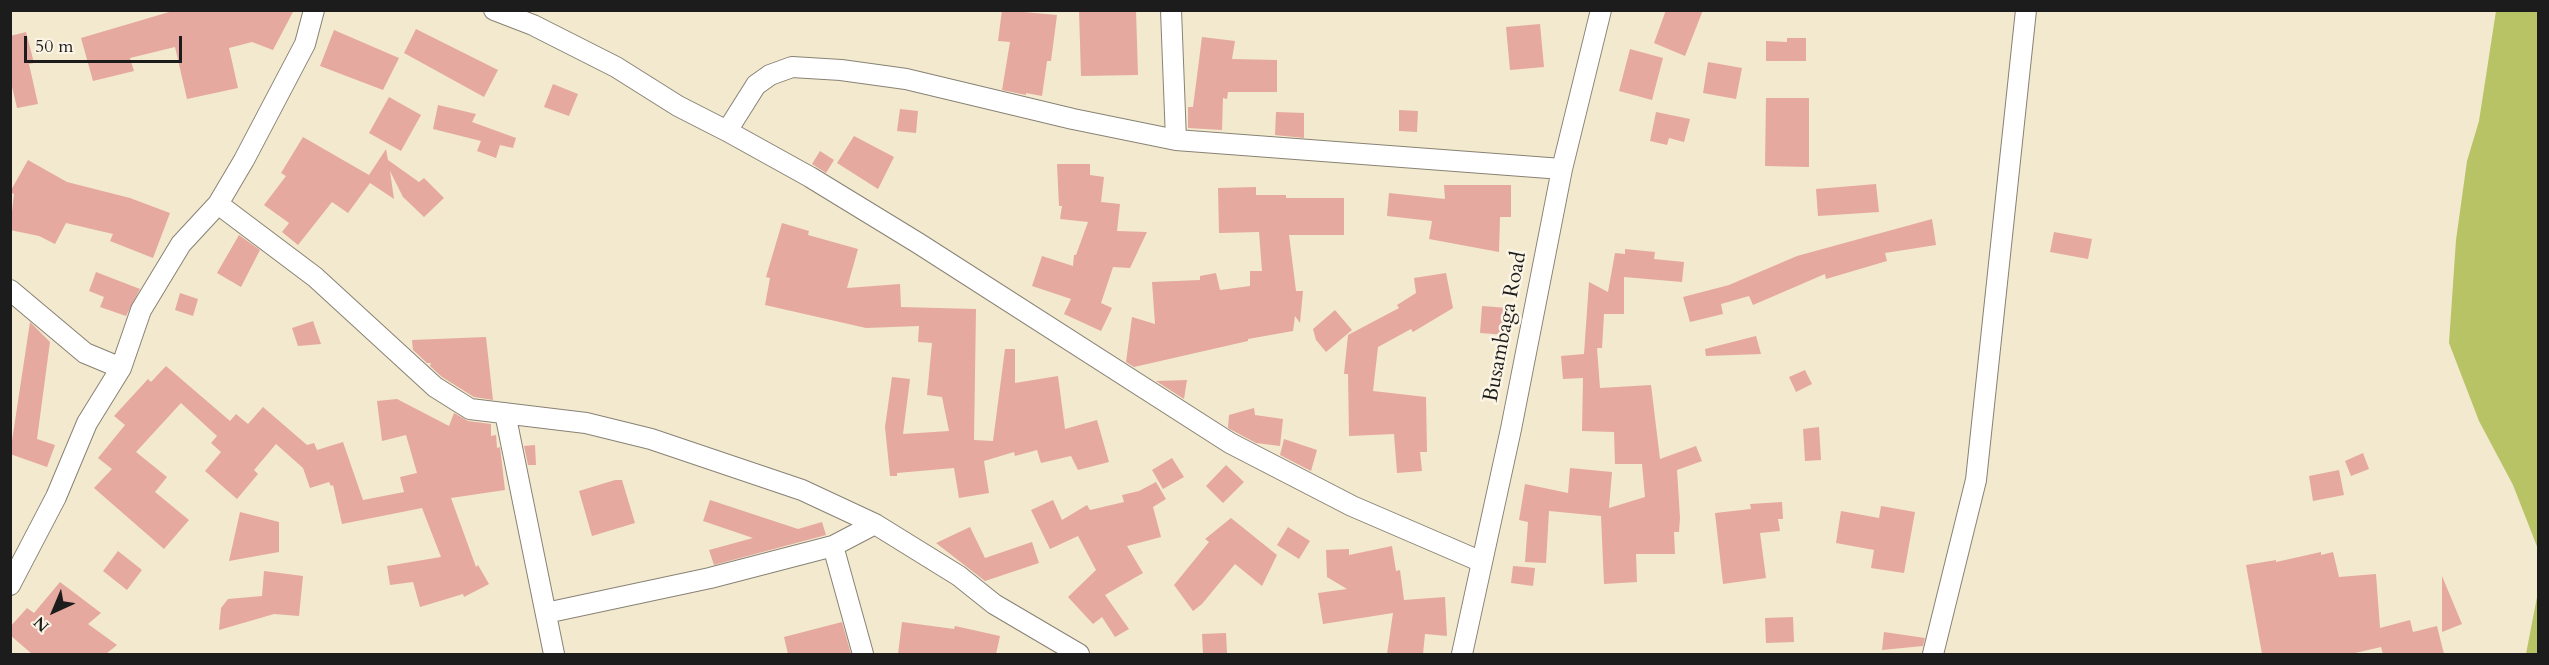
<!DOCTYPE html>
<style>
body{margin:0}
#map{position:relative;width:2549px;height:665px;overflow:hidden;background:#f3e9ce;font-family:Cardo,serif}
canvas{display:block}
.frame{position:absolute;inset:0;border:12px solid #1c1c1c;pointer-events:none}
.north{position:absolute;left:24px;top:581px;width:60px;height:60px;-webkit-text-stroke:4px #fcf5e5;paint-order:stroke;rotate:224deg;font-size:16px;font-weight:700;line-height:24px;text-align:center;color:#1c1c1c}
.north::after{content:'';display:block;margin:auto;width:21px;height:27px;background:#1c1c1c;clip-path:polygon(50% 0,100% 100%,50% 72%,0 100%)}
.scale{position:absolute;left:24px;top:36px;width:158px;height:27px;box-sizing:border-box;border:3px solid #1c1c1c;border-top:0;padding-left:8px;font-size:18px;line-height:21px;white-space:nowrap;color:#1c1c1c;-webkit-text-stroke:4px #fcf5e5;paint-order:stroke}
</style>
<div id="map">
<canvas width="2549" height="665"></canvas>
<div class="frame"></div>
<div class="north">N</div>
<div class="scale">50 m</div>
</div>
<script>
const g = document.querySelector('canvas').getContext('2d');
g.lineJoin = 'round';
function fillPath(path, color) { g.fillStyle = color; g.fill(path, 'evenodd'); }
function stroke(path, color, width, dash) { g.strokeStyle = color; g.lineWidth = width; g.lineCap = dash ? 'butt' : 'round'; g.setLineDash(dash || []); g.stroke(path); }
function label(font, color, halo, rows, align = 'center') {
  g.font = font + ' Cardo,serif'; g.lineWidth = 5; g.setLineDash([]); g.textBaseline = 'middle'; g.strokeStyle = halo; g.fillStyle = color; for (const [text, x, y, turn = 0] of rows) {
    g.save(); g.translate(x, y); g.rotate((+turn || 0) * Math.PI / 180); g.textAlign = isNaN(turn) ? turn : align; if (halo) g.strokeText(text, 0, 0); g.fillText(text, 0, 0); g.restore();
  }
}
const green = new Path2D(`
 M2496 11H2538V549L2513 485 2479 421 2449 343 2456 240 2467 161 2479 121Z
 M2538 592V654H2526Z`);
const building = new Path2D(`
 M176 10H294L273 50 252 42 229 48 238 88 187 99 175 47 130 58 134 71 93 81 81 38Z
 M1002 10 1057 15 1051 61H1047L1042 96 1026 93V95L1002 90 1010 42 998 41Z
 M1079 10H1136L1138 75 1081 76Z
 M1666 10H1703L1685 56 1654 43Z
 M1540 24 1544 67 1510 70 1506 27Z
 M416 29 498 70 484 97 404 53Z
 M334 30 399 58 383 90 320 66Z
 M26 32 34 63 29 64 38 104 17 108 10 78V36Z
 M1202 37 1235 41 1232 59 1277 60V92H1228L1227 99 1223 98 1222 130 1188 128V107H1193Z
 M1787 38H1806V61H1766V41L1787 42Z
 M1630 49 1663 58 1652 100 1619 91Z
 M1708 62 1742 68 1736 99 1703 93Z
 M553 84 578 94 569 116 544 107Z
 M389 97 421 115 401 151 369 133Z
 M1766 98H1809V167L1765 166Z
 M438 105 476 114 472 122 516 138 513 148 500 145 496 158 477 151 481 141 433 129Z
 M900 109 918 111 916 133 897 131Z
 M1399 110 1418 111 1417 132 1399 131Z
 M1276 112 1304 113V138L1275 135Z
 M1656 112 1690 119 1684 142 1669 138 1667 145 1650 141Z
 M854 136 894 157 878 189 837 163Z
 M303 137 369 175 386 149 388 160 419 182 424 178 444 198 424 217 403 197 390 171 394 199 370 183 348 213 332 202 298 245 282 232 289 223 264 205 286 176 281 173Z
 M820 151 834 160 826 173 812 164Z
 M28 160 67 182 130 198 170 213 153 258 110 241 113 234 66 223 55 244 39 236 10 230 14 194 10 192Z
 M1057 164H1090V175L1104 177 1101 202 1120 204 1117 231 1147 232 1130 268 1113 267 1101 303 1112 308 1101 331 1064 314 1071 299 1032 286 1042 256 1073 266 1074 255H1076L1088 222 1060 219 1062 206H1059Z
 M1876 184 1879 212 1818 216 1816 189Z
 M1444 185H1511V217H1500L1499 252 1429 239 1432 221 1387 216 1389 193 1445 199Z
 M1256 187V195H1286V198H1344V235H1289L1296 291H1303L1300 323 1295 316 1293 331 1248 339V341L1134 367 1126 362 1132 317 1155 324 1152 282 1200 280V276L1216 273 1220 290 1250 286V271H1262L1259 232 1219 233 1218 188Z
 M1932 219 1936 245 1885 253 1887 261 1826 279 1825 274 1753 305 1749 296 1721 304 1723 314 1690 322 1683 297 1729 285 1797 256Z
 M782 223 809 231 808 235 858 249 847 288 900 284 901 307 976 309 974 440 993 441 1005 349H1015V383L1058 376 1065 429 1097 420 1109 462 1078 470 1071 456 1041 463 1037 450 1015 456 1014 452 984 461 989 493 959 498 954 468 897 473V476H890L885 427 892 377 910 379 903 434 949 431 942 397 927 395 932 343 918 342 919 326 866 328 765 305 770 278 766 277Z
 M2054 232 2092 239 2088 259 2050 252Z
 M239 235 260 250 241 287 217 273Z
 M1625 249 1655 252 1654 259 1684 262 1682 282 1624 277V314H1604L1602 348H1597L1600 388 1651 385 1660 459 1696 446 1702 461 1677 470 1680 518 1679 532H1674L1675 554H1636L1637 582 1604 584 1601 516 1549 511 1546 563 1525 562 1528 522 1519 520 1525 484 1568 493 1570 468 1612 472 1609 508 1645 497 1642 464H1615L1614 432 1582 431 1583 378 1563 379 1561 356 1584 354 1589 282 1608 292 1615 253 1625 254Z
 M96 272 140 289 126 316 100 307 104 297 89 291Z
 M1446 273 1453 308 1413 332 1411 329 1378 347 1373 391 1426 397 1427 452H1420L1422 471 1397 473 1394 434 1349 436 1348 374H1344L1348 335 1399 308 1397 305 1416 293 1414 278Z
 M180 293 198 299 193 316 175 310Z
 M1482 306 1509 308 1507 335 1480 333Z
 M1335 310 1352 330 1326 352 1316 340 1313 329Z
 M313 321 321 344 298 346 292 328Z
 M30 322 50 342 37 439 55 445 47 467 10 454Z
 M1756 336 1761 354 1706 356 1705 349Z
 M486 337 493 400 474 397 442 377 430 366 431 363H427L413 350 412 340Z
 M166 366 230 421 236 414 248 424 263 407 307 445 314 443 317 450 343 442 363 500 404 492 400 477 417 473 406 435 382 441 377 401 397 399 449 426 454 413 468 421 491 424V436L496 435 497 448 500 447 505 490 451 498 476 567 478 565 489 584 464 597 463 594 420 607 413 582 390 585 387 566 441 557 422 508 342 524 333 485 331 486 329 482 310 488 303 468 276 444 254 470 258 474 237 499 205 471 221 452 211 443 217 436 181 403 136 452 167 477 155 492 189 520 164 549 94 488 112 469 98 458 125 425 114 416 148 379 151 382Z
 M1805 370 1812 384 1796 392 1789 377Z
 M1187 380 1184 399 1156 381Z
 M1254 408 1255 415 1283 419 1280 446 1256 443 1228 428 1229 415Z
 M1819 427 1821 460 1805 461 1803 429Z
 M1284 439 1317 450 1311 471 1280 455Z
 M535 445 536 465H528L524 446Z
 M2363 453 2369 469 2351 476 2345 461Z
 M1172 458 1184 477 1163 489 1152 470Z
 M1226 465 1244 482 1223 503 1206 486Z
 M2339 470 2344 495 2313 501 2309 476Z
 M615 480H622L635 523 592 536 579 491Z
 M1156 482 1166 499 1153 507 1161 537 1127 546 1143 573 1105 595 1129 629 1115 637 1102 617 1093 624 1068 597 1096 570 1078 536 1050 549 1031 510 1053 500 1062 520 1087 505 1090 510 1124 502 1122 495 1139 491Z
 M710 500 798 529 822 522 826 535 714 565 709 550 753 538 703 521Z
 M1782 502 1783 519H1778L1780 531 1760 533 1766 578 1723 584 1715 513 1751 509 1750 504Z
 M1881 506 1915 512 1904 573 1871 568 1874 550 1836 543 1841 511 1879 518Z
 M240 512 279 522V552L229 561Z
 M1231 518 1277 555 1262 586 1235 564 1202 604 1193 611 1174 585 1209 542 1205 539Z
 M970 527 985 558 1032 542 1039 563 985 581 936 543Z
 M1288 527 1310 541 1299 559 1277 545Z
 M1392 546 1396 571 1400 570 1404 600 1445 597 1447 636 1425 634 1423 654H1387L1393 613 1323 624 1318 593 1347 589 1327 577 1326 550 1349 549V555Z
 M118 551 142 570 127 590 103 571Z
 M2321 552V555L2333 552 2339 577 2376 574 2380 628 2410 620 2413 632 2437 626 2444 654H2383L2381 647 2351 654H2262L2246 565 2276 560V562Z
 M1513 566 1535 568 1533 586 1511 583Z
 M264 571 303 576 299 616 274 614 219 630 221 608 228 599 262 596Z
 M2442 576 2462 624 2442 632Z
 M60 582 101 613 88 624 117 645 106 654H32L10 635V627L27 608 34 613Z
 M1793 617 1794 642 1766 643 1765 618Z
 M842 622 851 654H788L784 637Z
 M902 622 954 629 955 626 1000 636 996 654H898Z
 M1884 632 1925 638 1923 646 1882 650Z
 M1226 633 1227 653 1203 654 1202 634Z`);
const street = new Path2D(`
 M494 10 533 25 616 67 678 106 727 131 756 85 770 75 792 67 841 70 906 79 1073 119 1176 140 1562 169
 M1171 10 1176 140
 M727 131 810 177 918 243 1230 443 1352 506 1482 562
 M218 204 315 277 435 387 470 409 586 423 651 439 802 490 875 524 959 576 994 604 1079 654
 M10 290 85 353 121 368
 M505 413 554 654
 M833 546 863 654
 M10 585 56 497 87 423 121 368 141 310 181 244 218 204 244 160 305 44 314 10
 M546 613 710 578 833 546 875 524
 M1462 654 1511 429 1562 169 1601 10
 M1933 654 1976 480 2026 10`);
const streetNames = [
 ["Busambaga Road",1506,327,-79]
];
fillPath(green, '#b7c365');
fillPath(building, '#e5a9a0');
stroke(street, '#888275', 22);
stroke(street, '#fff', 20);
label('21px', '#1c1c1c', '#fcf5e5', streetNames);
</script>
